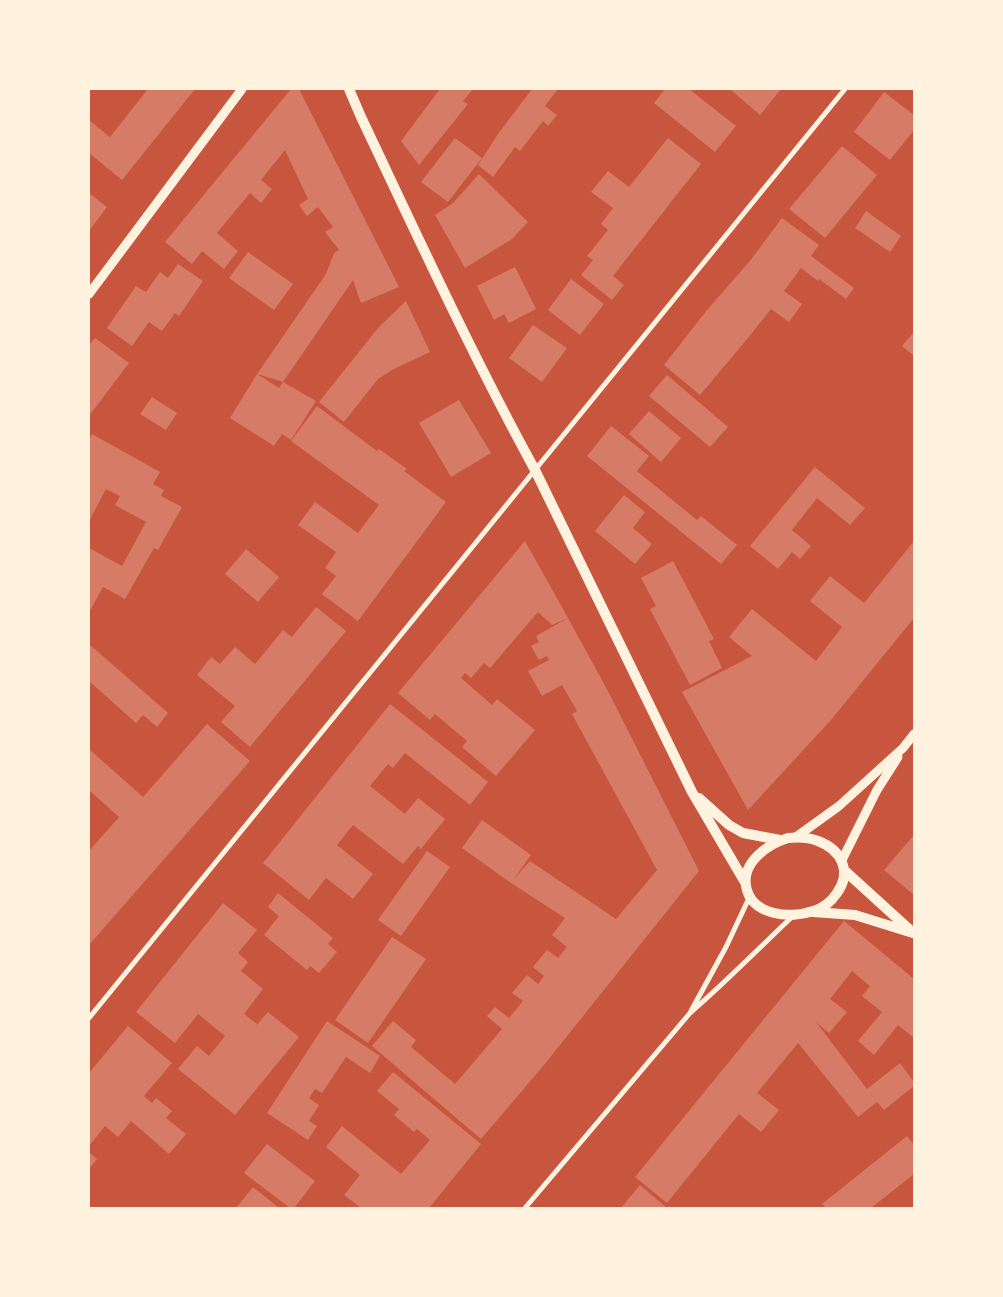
<!DOCTYPE html>
<style>
body{margin:0}
#map{position:relative;width:1003px;height:1297px;overflow:hidden;background:#c8553d;font-family:"Fira Sans",sans-serif}
canvas{display:block}
.frame{position:absolute;inset:0;border:90px solid #fff3e0;pointer-events:none}
</style>
<div id="map">
<canvas width="1003" height="1297"></canvas>
<div class="frame"></div>
</div>
<script>
const g = document.querySelector('canvas').getContext('2d');
g.lineJoin = 'round';
function fillPath(path, color) { g.fillStyle = color; g.fill(path, 'evenodd'); }
function stroke(path, color, width, dash) { g.strokeStyle = color; g.lineWidth = width; g.lineCap = dash ? 'butt' : 'round'; g.setLineDash(dash || []); g.stroke(path); }
const building = new Path2D(`
 M148 89H195L122 180 89 153V120L110 137Z
 M291 89H299L399 287 361 303 353 280 283 382 257 374 279 388 283 382 316 401 291 440 282 434 274 446 230 418 257 374 326 274 334 253 339 250 325 232 333 227 318 207 307 216 299 205 308 199 285 150 261 180 272 189 261 203 250 193 217 233 238 251 224 269 202 251 192 264 165 242Z
 M440 89H473L463 101 468 104 419 165 401 141Z
 M532 89H558L545 106 557 115 548 126 543 121 520 151 515 147 493 177 478 165 498 134Z
 M665 89H689L736 126 715 152 654 103Z
 M732 89H781L760 115 731 90Z
 M884 92 914 115V130L890 160 854 132Z
 M455 138 482 158 448 202 421 182Z
 M668 138 701 164 613 276 624 285 612 300 581 275 593 260 587 256 608 230 601 224 613 208 591 192 608 171 629 187Z
 M842 146 877 175 825 238 789 209Z
 M479 174 528 222 512 239 465 268 435 215 453 203Z
 M89 193 107 207 89 231Z
 M866 211 901 236 890 252 855 228Z
 M782 218 819 245 811 256 854 288 846 299 819 279 818 281 801 268 784 291 802 304 789 322 771 309 748 338 700 395 664 365 707 310 749 262Z
 M248 252 293 284 274 310 229 278Z
 M178 264 203 281 179 316 175 313 162 331 149 322 132 346 107 328 136 286 146 292 160 272 168 278Z
 M515 267 536 309 509 323 504 314 494 320 477 286Z
 M571 279 604 304 580 335 548 310Z
 M406 301 430 352 392 370 378 379 344 422 319 402 378 328Z
 M533 325 567 348 542 382 509 358Z
 M914 332V356L902 346Z
 M95 338 129 363 89 416V345Z
 M667 375 728 427 710 447 649 396Z
 M152 397 177 413 166 430 140 414Z
 M459 400 491 453 451 477 419 423Z
 M317 406 377 451 379 449 407 469 404 471 446 502 358 621 322 594 336 576 325 568 336 552 298 525 315 502 358 533 379 505 291 441Z
 M649 411 681 438 661 462 629 434Z
 M611 426 649 456 637 471 697 520 701 516 737 545 721 564 587 456Z
 M92 434 160 472 153 484 164 490 161 496 182 507 158 550 154 548 125 599 103 587 91 609 89 608V548L122 566 146 522 115 505 120 496 106 489 89 521V440Z
 M815 467 865 508 850 525 817 498 792 530 811 546 800 559 792 552 778 569 750 546Z
 M624 495 645 512 633 528 652 544 635 564 595 531Z
 M525 541 568 618 552 625 538 612 490 668 484 663 471 678 465 673 461 678 492 705 497 699 535 730 496 776 462 747 467 741 435 714 430 720 398 693Z
 M914 541V618L831 720 748 810 682 692 752 656 729 637 752 609 816 661 842 627 810 601 830 576 864 603Z
 M246 549 279 577 258 602 225 574Z
 M673 561 714 639 709 641 722 668 690 685 650 609 656 606 641 578Z
 M316 607 346 631 250 747 221 722 235 706 197 675 211 657 220 664 235 647 255 664 283 630 292 637Z
 M568 618 609 693 699 871 544 1065 481 1139 372 1046 393 1021 416 1040 411 1047 455 1084 502 1029 487 1016 495 1007 509 1018 523 1001 512 993 527 975 538 984 544 976 533 967 547 950 558 958 567 947 552 935 565 918 511 883 462 848 482 820 531 855 513 880 530 861 616 919 657 870 572 714 577 711 562 685 542 696 528 671 549 660 547 656 539 660 531 646 539 642 536 636Z
 M89 644 168 713 157 727 143 715 136 723 89 681Z
 M390 704 488 782 470 805 405 753 393 768 388 764 370 786 405 814 418 798 445 819 421 849 418 846 403 864 353 825 337 845 373 874 353 899 326 878 309 900 263 863Z
 M207 724 250 761 89 945V851L119 817 89 790V749L143 797Z
 M914 835V895L884 870Z
 M427 851 450 867 401 936 378 920Z
 M278 893 333 938 328 944 337 952 319 973 310 966 307 970 264 935 279 916 268 907Z
 M223 903 257 930 238 953 248 962 241 971 263 989 244 1014 257 1024 253 1029 268 1012 299 1037 235 1115 178 1069 197 1046 209 1056 225 1036 198 1014 175 1043 136 1012Z
 M844 921 914 979V1038L898 1025 874 1055 858 1041 882 1012 862 996 870 986 852 971 830 999 847 1012 829 1033 816 1022 867 1089 900 1063 914 1082V1086L884 1110 877 1102 858 1117 798 1043 757 1093 779 1110 761 1132 739 1114 667 1203 635 1177Z
 M392 937 426 959 368 1043 335 1020Z
 M327 1021 380 1056 370 1073 346 1057 322 1093 315 1089 309 1098 319 1105 309 1121 317 1126 308 1140 267 1113Z
 M128 1026 172 1063 144 1096 152 1103 156 1098 172 1111 166 1118 186 1134 169 1154 131 1121 118 1137 105 1126 89 1146V1073Z
 M393 1072 481 1144 429 1208H361L344 1195 360 1175 326 1147 342 1126 401 1174 430 1140 417 1129 414 1132 394 1115 399 1109 377 1091Z
 M907 1136 914 1145V1174L871 1208H826L822 1204Z
 M267 1144 315 1181 294 1208H290L244 1173Z
 M89 1152 97 1159 89 1169Z
 M640 1185 667 1208H621Z
 M253 1187 279 1208H236Z`);
const minor = new Path2D(`
 M691 1011 726 947 750 896
 M89 1018 845 89
 M525 1208 690 1013C726 982 759 948 794 915`);
const tertiary = new Path2D(`
 M89 294 242 89
 M796 837 839 806 903 748 914 734
 M842 860 877 790 898 757`);
const secondary = new Path2D(`
 M349 89 361 117C417 235 472 355 535 470L692 792 746 884
 M699 798 729 825 743 833 780 840
 M788 838C799 837 808 837 818 841 842 850 852 872 837 893 831 902 824 908 813 911 791 919 751 916 746 886 742 862 768 844 788 838Z
 M844 870 910 930
 M813 912 855 915 913 933`);
fillPath(building, '#d67c66');
stroke(minor, '#fff3e0', 5);
stroke(tertiary, '#fff3e0', 9);
stroke(secondary, '#fff3e0', 10);
</script>
